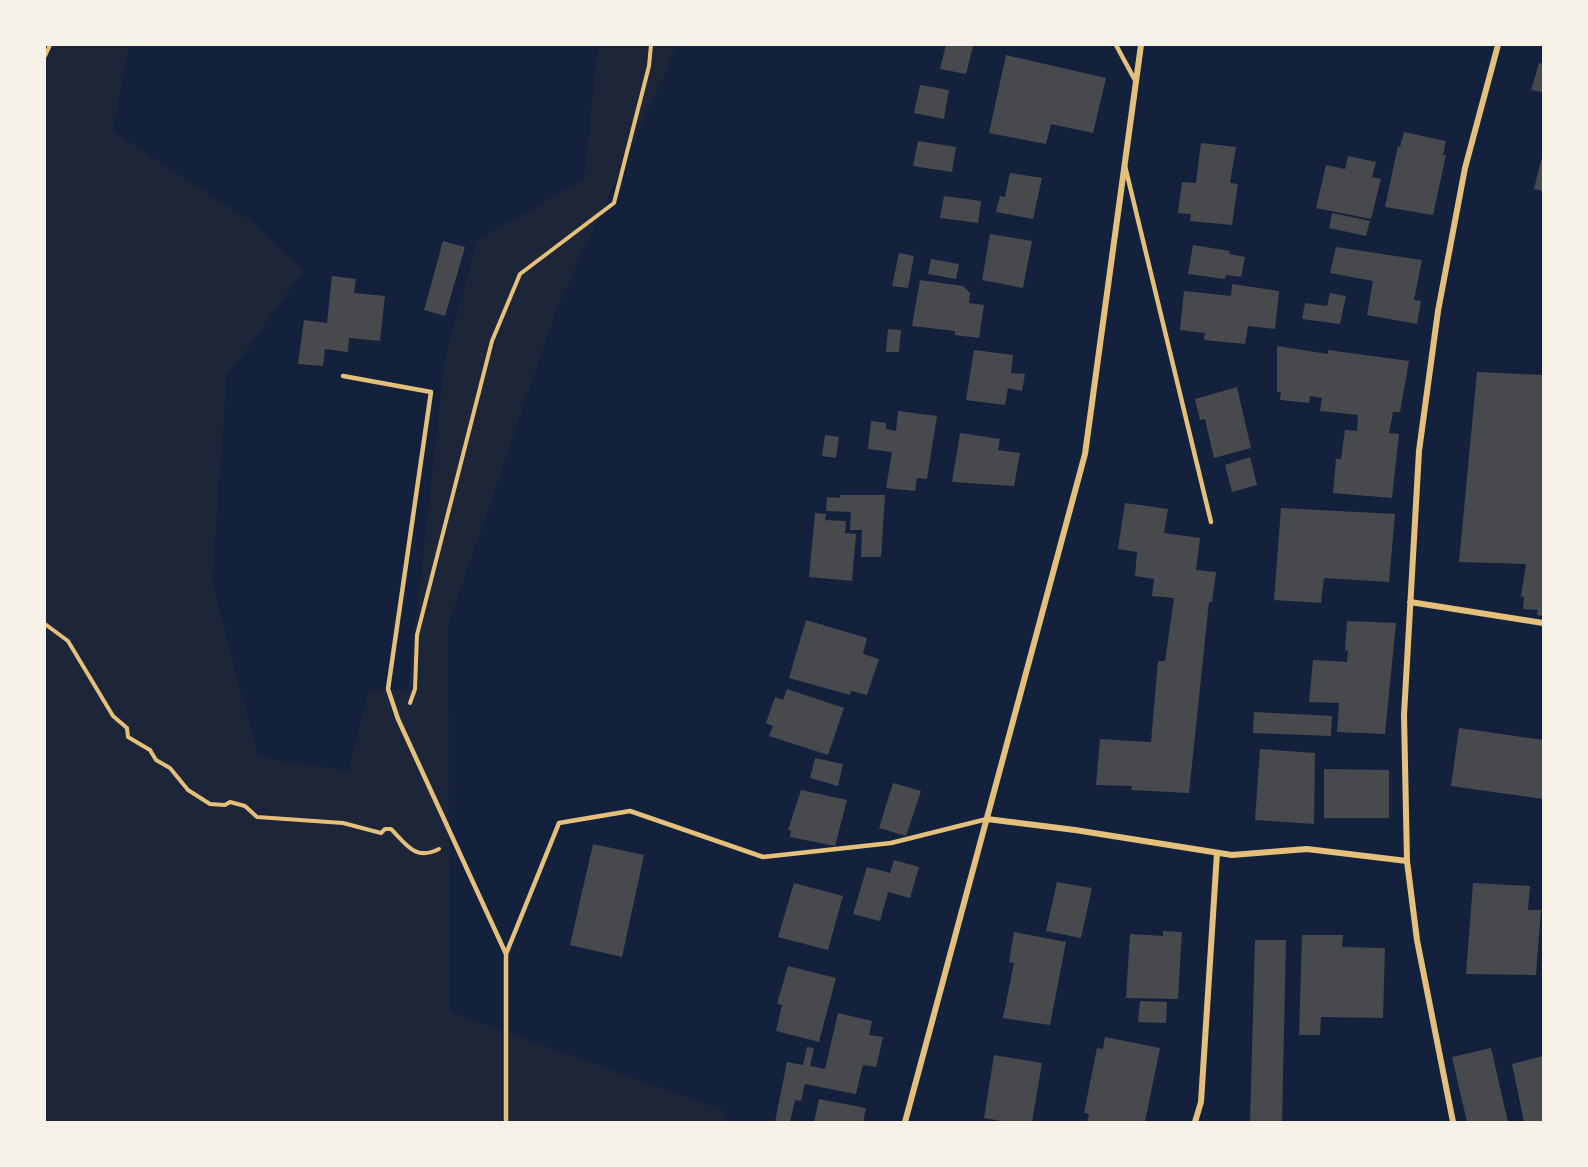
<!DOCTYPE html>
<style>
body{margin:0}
#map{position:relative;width:1588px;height:1167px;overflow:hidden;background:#14213d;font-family:"Archivo Narrow",sans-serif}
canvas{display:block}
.frame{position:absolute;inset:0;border:46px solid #f6f1e7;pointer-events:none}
</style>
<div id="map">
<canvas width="1588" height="1167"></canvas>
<div class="frame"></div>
</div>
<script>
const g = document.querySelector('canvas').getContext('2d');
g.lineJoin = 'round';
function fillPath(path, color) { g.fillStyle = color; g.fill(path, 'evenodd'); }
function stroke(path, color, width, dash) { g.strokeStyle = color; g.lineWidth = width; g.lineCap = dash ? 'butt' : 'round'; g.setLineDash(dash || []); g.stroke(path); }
const green = new Path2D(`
 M45 45H129L113 131 252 222 304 270 227 377 212 580 258 757 348 771 369 689 408 691 444 365 476 241 584 179 598 45H678L558 306 448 626 450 1012 723 1110 724 1122H45Z`);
const building = new Path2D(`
 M946 45 973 46 966 74 940 69Z
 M1006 55 1106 78 1093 133 1051 124 1046 144 989 133Z
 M1539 63 1543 64V92L1531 90Z
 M920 85 949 90 944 119 914 113Z
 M1404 132 1446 141 1443 155H1446L1433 215 1385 207 1398 146 1400 147Z
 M918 141 956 147 952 172 913 166Z
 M1201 143 1236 147 1230 183 1238 184 1232 225 1190 221 1191 214 1178 213 1182 182 1196 183Z
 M1348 156 1376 162 1372 177 1381 179 1371 219 1316 208 1326 165 1345 169Z
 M1542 157 1543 158V191L1534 189Z
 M1010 173 1042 178 1033 219 996 212 1000 196 1005 197Z
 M944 196 981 201 978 223 940 218Z
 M1332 213 1370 221 1366 236 1329 228Z
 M990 234 1032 241 1023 288 982 280Z
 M443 241 465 247 445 316 424 310Z
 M1193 245 1230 251 1229 254 1245 257 1241 277 1226 275 1225 279 1188 274Z
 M1336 247 1422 260 1414 300 1421 301 1417 324 1367 315 1373 281 1330 273Z
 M899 253 914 256 908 288 892 286Z
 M931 259 959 264 956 279 928 274Z
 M332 276 356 279 354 293 385 296 380 341 349 338 348 352 325 349 323 366 298 364 304 320 327 323Z
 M920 280 963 286 970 293 969 303 984 305 979 338 955 335V331L912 326Z
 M1232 284 1279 291 1275 329 1248 326 1245 344 1204 340 1205 333 1180 330 1184 291 1231 296Z
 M1330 293 1346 296 1340 324 1302 319 1305 303 1327 306Z
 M888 329 901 330 899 352H886Z
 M1277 346 1328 354V350L1409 361 1400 412H1393L1389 433 1399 434 1392 498 1333 493 1336 459H1341L1345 430 1357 431 1358 415 1320 411 1322 398 1310 396 1309 403 1280 400 1281 392H1277Z
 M974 350 1013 355 1011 373 1025 374 1022 391 1008 388 1005 405 966 400Z
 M1477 372 1543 375V616L1537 615 1538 610 1523 609 1524 596 1521 597 1526 564 1459 562Z
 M1237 387 1251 448 1214 458 1205 419 1200 420 1195 399Z
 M898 411 937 416 927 479 917 478 915 491 886 488 892 452 868 449 871 421 886 423V429L896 431Z
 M960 433 1000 439 998 450 1020 453 1014 486 952 482Z
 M825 435 839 437 836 458 822 456Z
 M1250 457 1257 485 1232 492 1225 465Z
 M840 495H885L881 557H861L862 530H850L851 512 826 511 827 497 840 498Z
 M1125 503 1168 509 1164 533 1200 538 1196 570 1216 572 1212 602H1209L1189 793 1131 790 1132 786 1096 785 1100 739 1151 742 1158 661H1165L1174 598 1152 596 1154 579 1135 576 1137 552 1118 549Z
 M1281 508 1395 514 1389 582 1324 578 1321 603 1274 600Z
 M815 513 826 514 825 520 846 521 845 533 856 534 852 581 809 577Z
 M806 620 867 638 863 654 879 659 867 695 851 691 850 695 789 678Z
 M1347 621 1396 623 1385 734 1337 732 1339 703 1309 702 1313 660 1347 662 1348 651 1345 650Z
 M787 689 844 708 828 755 769 736 773 726 766 723 775 697 783 700Z
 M1254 712 1332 716 1331 736 1253 733Z
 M1459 728 1543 740V799L1451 786Z
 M1260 749 1315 753 1314 824 1255 820Z
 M815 758 843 764 838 786 810 778Z
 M1324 769 1389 770V818H1324Z
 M893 783 921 791 906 836 879 828Z
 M801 790 847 800 835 846 790 837 791 831 788 830Z
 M593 844 644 855 622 957 570 945Z
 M894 860 919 867 910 898 888 892 880 921 853 914 867 867 890 873Z
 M1057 882 1092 888 1081 938 1046 931Z
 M794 883 843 896 828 950 778 937Z
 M1473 883 1530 886 1528 910H1541L1536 975 1466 974Z
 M1163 931 1182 932 1178 999 1126 998 1130 934 1163 936Z
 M1014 932 1066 942 1050 1025 1003 1018 1014 963 1009 962Z
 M1302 935H1343L1342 947 1385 948 1383 1018 1321 1017 1320 1035H1299Z
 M1255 940H1286L1282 1122H1250Z
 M788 966 836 978 819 1042 776 1031 782 1005 777 1004Z
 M1140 1001 1167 1002 1166 1023 1138 1022Z
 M838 1013 872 1021 869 1035 883 1037 876 1067 863 1065 856 1094 805 1084 801 1101 795 1100 790 1122H775L787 1062 803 1065 807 1047 814 1048 810 1066 825 1069Z
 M1105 1037 1160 1048 1145 1122H1087L1089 1114 1084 1113 1097 1048 1103 1049Z
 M1491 1048 1508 1122H1467L1452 1057Z
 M994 1055 1042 1063 1032 1122H1007L984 1118Z
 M1543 1056V1122H1524L1512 1064Z
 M819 1099 866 1108 863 1122H814Z`);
const path = new Path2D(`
 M45 56 50 45
 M45 624 68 641 113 716 127 728 128 737 150 750 156 760 170 768 188 790 210 804 225 805 230 802 245 806 257 817 343 823 381 833 385 829H391C407 845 415 861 439 849
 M410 703 415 689 417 635 492 341 520 274 614 203 649 66 651 45`);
const service = new Path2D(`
 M1116 45 1136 82
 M1125 166 1211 522
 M343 376 431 392 388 689 398 719 506 954
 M506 1122V954L559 823 630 811 763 857 891 843 987 819`);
const minor = new Path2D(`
 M1410 602 1543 623
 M987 819 1075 830 1232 855 1307 849 1407 861
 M905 1122 1085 454 1141 45
 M1195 1122 1201 1102 1217 853
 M1453 1122 1417 940 1407 861 1404 715 1419 451 1438 311 1465 168 1498 45`);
fillPath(green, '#1d2539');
fillPath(building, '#48494c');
stroke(path, '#e5c07b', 4);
stroke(service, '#e5c07b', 4.5);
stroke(minor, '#e5c07b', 6);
</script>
